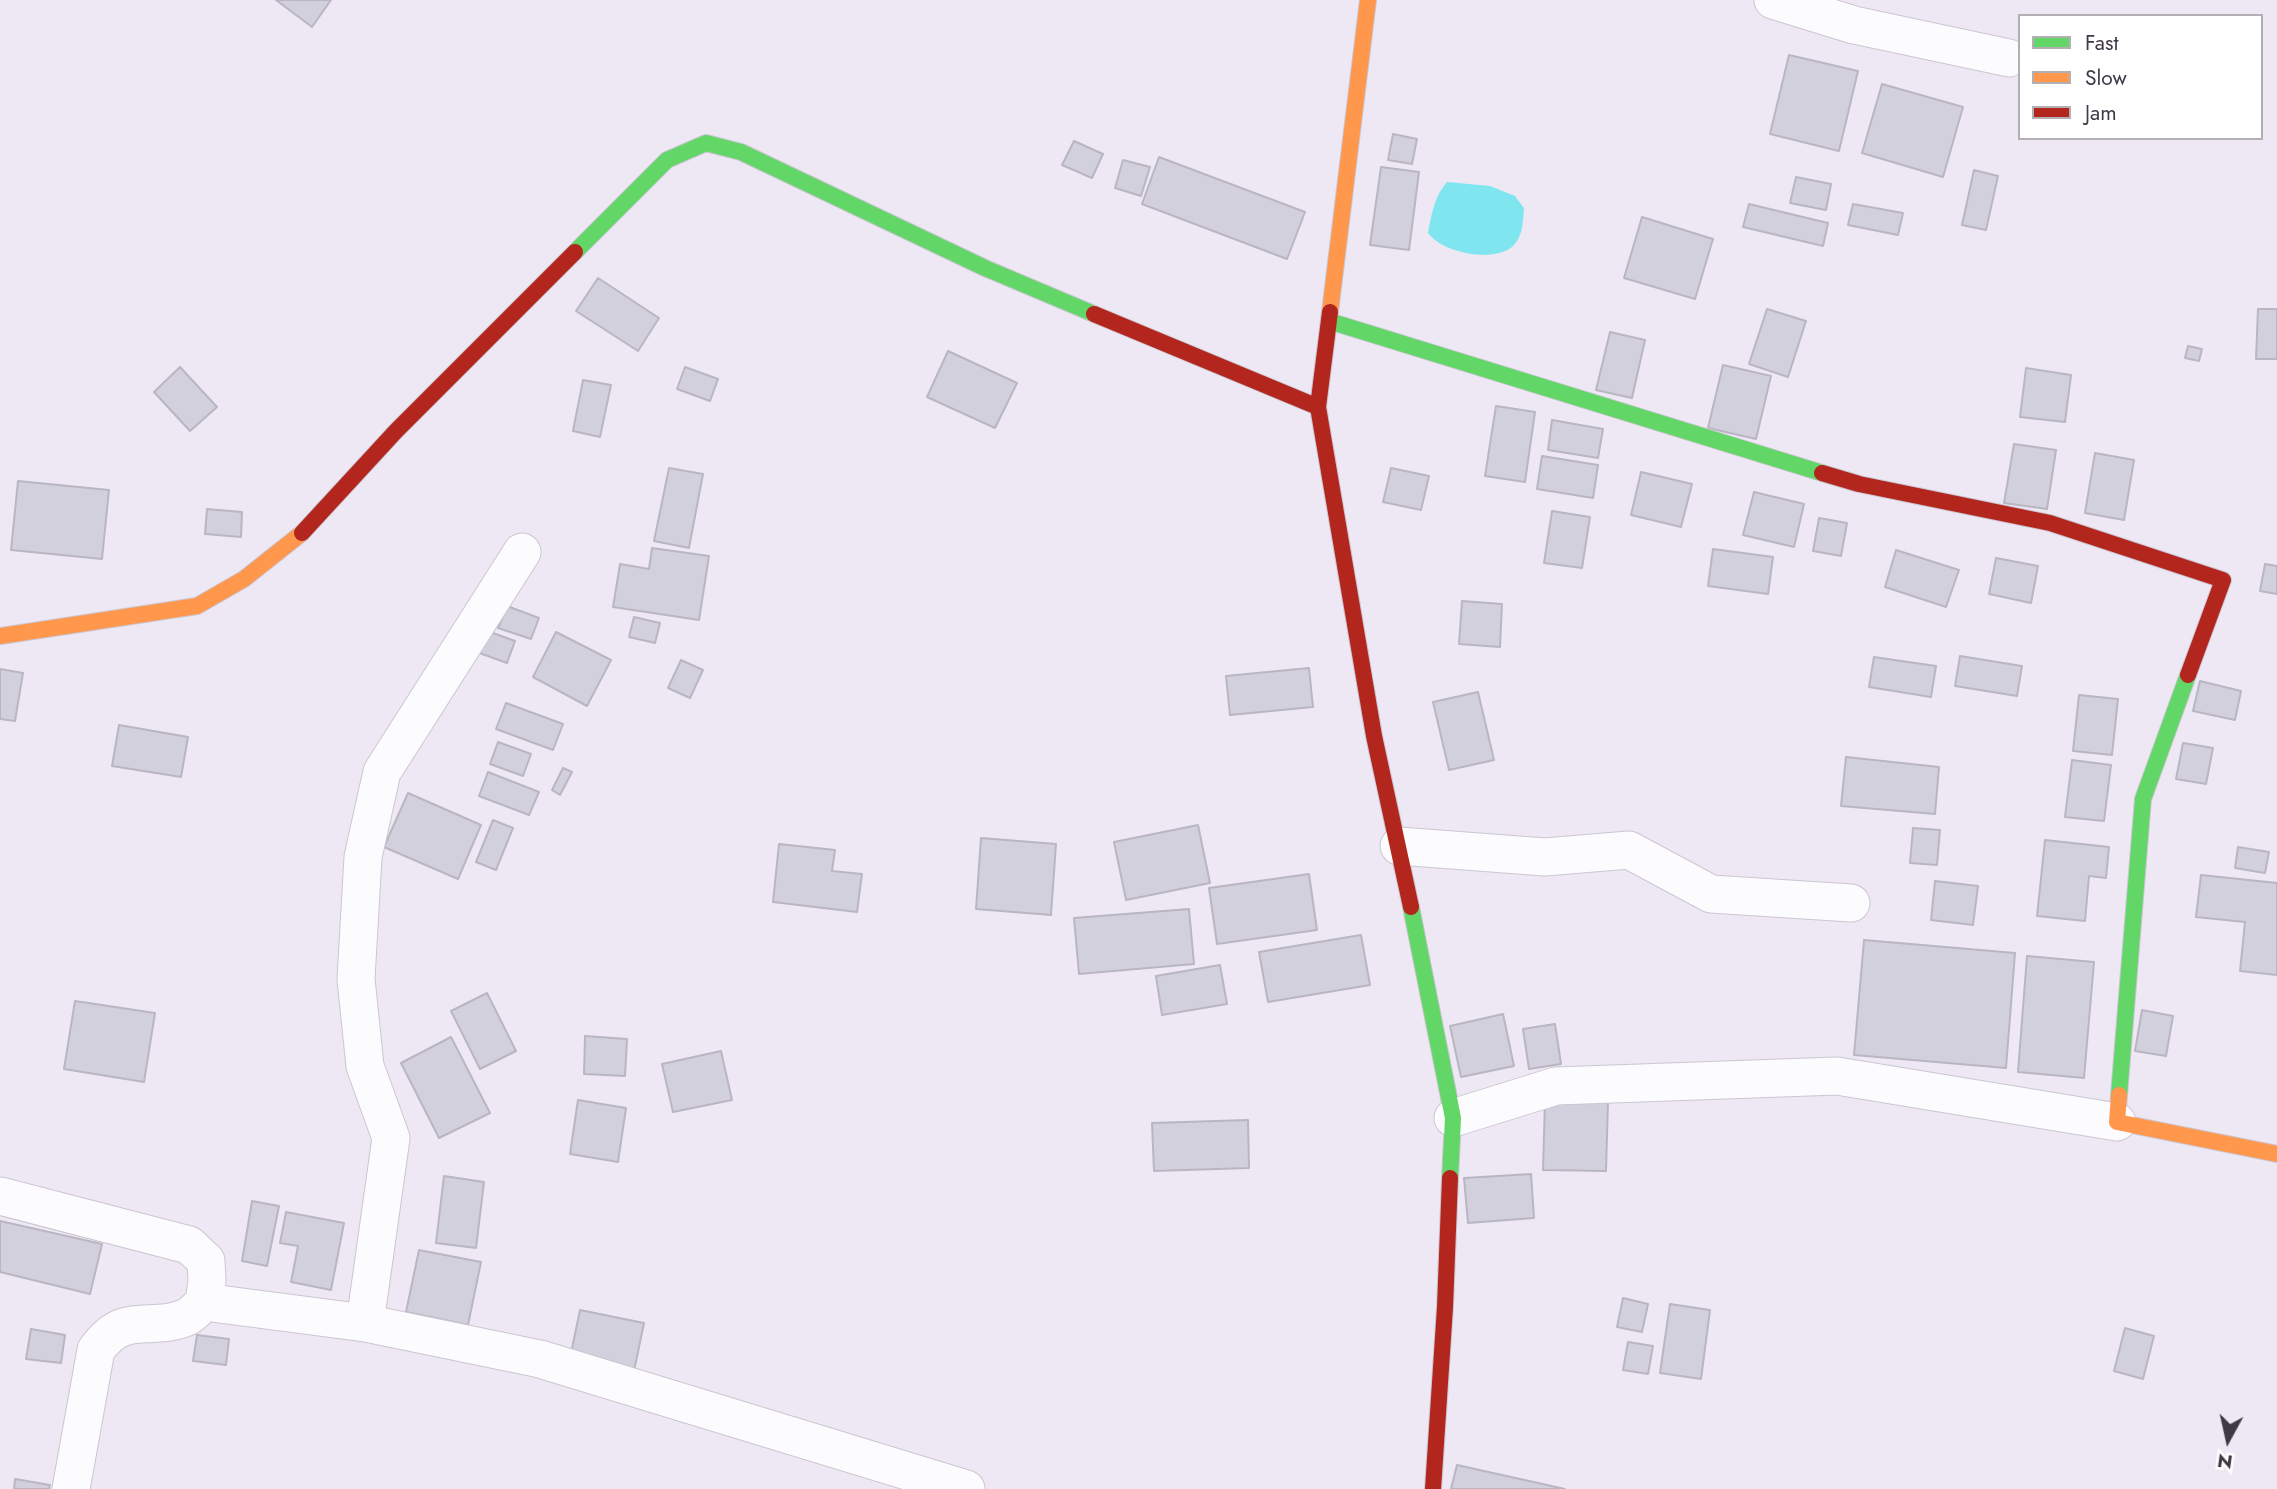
<!DOCTYPE html>
<style>
body{margin:0}
#map{position:relative;width:2277px;height:1489px;overflow:hidden;background:#eee8f5;font-family:Jost,sans-serif}
canvas{display:block}
.legend{position:absolute;left:2018px;top:14px;width:245px;height:126px;box-sizing:border-box;background:#fff;border:2px solid #b2b0b5;margin:0;padding:9px 12px;list-style:none;font-size:21px;color:#3e3945}
.legend li{display:flex;align-items:center;gap:14px;height:35px}
.legend b{width:35px;border:2px solid #b2b0b5}
.north{position:absolute;left:2193px;top:1405px;width:70px;height:70px;-webkit-text-stroke:5px #fff;paint-order:stroke;rotate:188deg;font-size:19px;font-weight:700;line-height:28px;text-align:center;color:#3e3945}
.north::after{content:'';display:block;margin:auto;width:24px;height:32px;background:#3e3945;clip-path:polygon(50% 0,100% 100%,50% 72%,0 100%)}
</style>
<div id="map">
<canvas width="2277" height="1489"></canvas>
<ul class="legend">
<li><b style="height:9px;background:#63d668"></b>Fast</li>
<li><b style="height:9px;background:#ff974d"></b>Slow</li>
<li><b style="height:9px;background:#b3261e"></b>Jam</li>
</ul>
<div class="north">N</div>
</div>
<script>
const g = document.querySelector('canvas').getContext('2d');
g.lineJoin = 'round';
function fillPath(path, color) { g.fillStyle = color; g.fill(path, 'evenodd'); }
function stroke(path, color, width, dash) { g.strokeStyle = color; g.lineWidth = width; g.lineCap = dash ? 'butt' : 'round'; g.setLineDash(dash || []); g.stroke(path); }
const water = new Path2D(`
 M1447 182 1490 186 1515 196 1524 208C1523 220 1523 236 1514 245 1496 264 1442 253 1428 233 1431 216 1435 195 1447 182Z`);
const building = new Path2D(`
 M276 0H331L312 27Z
 M1789 55 1858 71 1839 151 1770 134Z
 M1882 84 1963 107 1943 177 1862 153Z
 M1393 134 1417 139 1412 164 1388 160Z
 M1074 141 1103 154 1092 178 1062 165Z
 M1159 157 1305 212 1287 259 1142 204Z
 M1123 160 1150 167 1141 196 1115 188Z
 M1381 167 1419 172 1409 250 1370 245Z
 M1974 170 1998 176 1986 230 1962 225Z
 M1796 177 1831 184 1826 210 1790 203Z
 M1749 204 1828 223 1823 246 1743 227Z
 M1853 204 1903 213 1898 235 1848 225Z
 M1642 217 1713 239 1695 299 1624 278Z
 M598 278 659 318 638 351 576 311Z
 M1767 309 1806 321 1788 377 1749 364Z
 M2258 309H2277V359H2256Z
 M1610 332 1645 340 1632 398 1596 390Z
 M2188 346 2202 349 2199 361 2185 358Z
 M948 351 1017 383 995 428 927 397Z
 M1723 365 1771 376 1756 439 1708 428Z
 M180 367 217 407 190 431 154 392Z
 M685 367 718 379 710 401 677 389Z
 M2026 368 2071 375 2065 422 2020 417Z
 M583 380 611 385 600 437 573 431Z
 M1496 406 1535 412 1525 482 1485 476Z
 M1552 420 1603 429 1598 458 1548 450Z
 M2014 444 2056 450 2047 509 2004 503Z
 M2095 453 2134 460 2124 520 2085 513Z
 M1542 456 1598 465 1593 498 1537 489Z
 M669 468 703 474 689 548 654 541Z
 M1391 468 1429 476 1421 510 1383 502Z
 M1641 472 1692 484 1681 527 1631 515Z
 M18 481 109 490 102 559 11 550Z
 M1754 492 1804 504 1794 547 1743 535Z
 M207 509 242 512 241 537 205 534Z
 M1552 511 1590 517 1582 568 1544 563Z
 M1819 518 1847 523 1841 556 1813 551Z
 M652 548 709 556 699 620 613 607 620 564 649 569Z
 M1713 549 1773 557 1768 594 1708 586Z
 M1896 550 1959 570 1946 607 1885 587Z
 M1996 558 2038 566 2031 603 1989 594Z
 M2265 564 2277 566V594L2260 591Z
 M1462 601 1502 604 1500 647 1459 644Z
 M507 606 539 618 531 639 498 628Z
 M634 617 660 623 655 643 629 637Z
 M482 629 515 641 507 663 474 651Z
 M556 632 611 660 587 706 533 677Z
 M1960 656 2022 666 2017 696 1955 686Z
 M1874 657 1936 666 1931 697 1869 687Z
 M681 660 703 670 690 698 668 688Z
 M1309 668 1313 707 1230 715 1226 676Z
 M0 669 23 673 15 721 0 719Z
 M2200 681 2241 691 2235 720 2193 711Z
 M1478 692 1494 760 1449 770 1433 702Z
 M2079 695 2118 699 2112 755 2073 751Z
 M506 703 563 724 553 750 496 729Z
 M119 725 188 737 181 777 112 766Z
 M498 742 531 754 523 776 490 764Z
 M2183 743 2213 748 2206 784 2176 779Z
 M1846 757 1939 767 1935 814 1841 806Z
 M2072 760 2111 765 2104 821 2065 817Z
 M563 768 572 772 560 795 552 790Z
 M488 772 539 792 529 815 479 796Z
 M408 793 481 825 458 879 384 847Z
 M493 820 513 828 496 870 476 862Z
 M1198 825 1210 883 1126 900 1114 842Z
 M1913 828 1940 830 1937 865 1910 863Z
 M981 838 1056 844 1051 915 976 909Z
 M2045 840 2109 847 2106 878 2089 876 2085 921 2037 916Z
 M779 844 835 850 832 871 862 874 857 912 773 902Z
 M2238 847 2269 852 2265 873 2235 868Z
 M1309 874 1317 930 1217 944 1209 888Z
 M2201 875 2277 883V975L2240 971 2245 922 2196 917Z
 M1935 881 1978 886 1973 925 1931 920Z
 M1189 909 1194 964 1079 974 1074 918Z
 M1361 935 1370 985 1268 1002 1259 952Z
 M1864 940 2015 953 2006 1068 1854 1055Z
 M2027 956 2094 962 2084 1078 2018 1072Z
 M1220 965 1227 1004 1162 1015 1156 976Z
 M487 993 516 1051 480 1069 451 1011Z
 M75 1001 155 1013 144 1082 64 1069Z
 M2142 1010 2173 1016 2166 1056 2135 1051Z
 M1503 1014 1514 1066 1461 1077 1450 1026Z
 M1555 1024 1561 1064 1529 1069 1523 1029Z
 M585 1036 627 1039 625 1076 584 1074Z
 M451 1037 490 1113 439 1138 401 1063Z
 M721 1051 732 1100 673 1112 662 1064Z
 M578 1100 626 1108 618 1162 570 1154Z
 M1545 1100 1608 1102 1606 1171 1543 1170Z
 M1248 1120 1249 1168 1154 1171 1152 1123Z
 M1531 1174 1534 1218 1468 1223 1464 1178Z
 M444 1176 484 1182 476 1248 436 1243Z
 M252 1201 279 1206 267 1266 242 1261Z
 M286 1212 344 1223 331 1290 291 1282 298 1246 280 1243Z
 M0 1221 102 1244 90 1294 0 1272Z
 M419 1250 481 1262 468 1325 406 1312Z
 M1623 1298 1648 1304 1642 1332 1617 1327Z
 M1670 1304 1710 1310 1701 1379 1660 1373Z
 M580 1310 644 1323 634 1371 570 1358Z
 M2125 1328 2154 1336 2143 1379 2114 1371Z
 M31 1329 65 1335 61 1363 26 1359Z
 M197 1335 229 1339 226 1365 193 1361Z
 M1628 1342 1653 1346 1648 1374 1623 1370Z
 M1457 1465 1565 1489H1451Z
 M15 1479 50 1485 49 1489H14Z`);
const street = new Path2D(`
 M1773 0 1854 25 2009 58
 M1399 846 1545 857 1629 850 1711 894 1851 903
 M1453 1118 1556 1086 1837 1076 2117 1122
 M0 1196 189 1245 206 1261 207 1281 204 1302
 M365 1323 391 1138 365 1066 356 979 363 857 382 772 522 552
 M71 1489 96 1350C125 1309 149 1333 187 1317 193 1314 199 1307 204 1302L365 1323 540 1359 966 1489`);
const fast = new Path2D(`
 M575 252 667 160 706 143 741 152 985 268 1094 314
 M1329 321 1822 473
 M1411 907 1453 1118 1450 1178
 M2119 1095 2143 799 2188 675`);
const slow = new Path2D(`
 M1330 312 1368 0
 M0 636 197 606 244 579 302 533
 M2119 1095 2117 1122 2277 1154`);
const jam = new Path2D(`
 M1330 312 1318 407 1374 736 1411 907
 M1094 314 1318 407
 M1822 473 1859 484 2050 523 2223 580 2188 675
 M302 533 396 431 575 252
 M1433 1489 1445 1307 1450 1178`);
fillPath(water, '#7fe6f0');
fillPath(building, '#d2d0dc');
stroke(building, '#b9b6c2', 2);
stroke(street, '#cbc6d2', 39);
stroke(fast, '#cbc6d2', 18);
stroke(slow, '#cbc6d2', 18);
stroke(jam, '#cbc6d2', 18);
stroke(street, '#fcfcfe', 37);
stroke(fast, '#63d668', 16);
stroke(slow, '#ff974d', 16);
stroke(jam, '#b3261e', 16);
</script>
